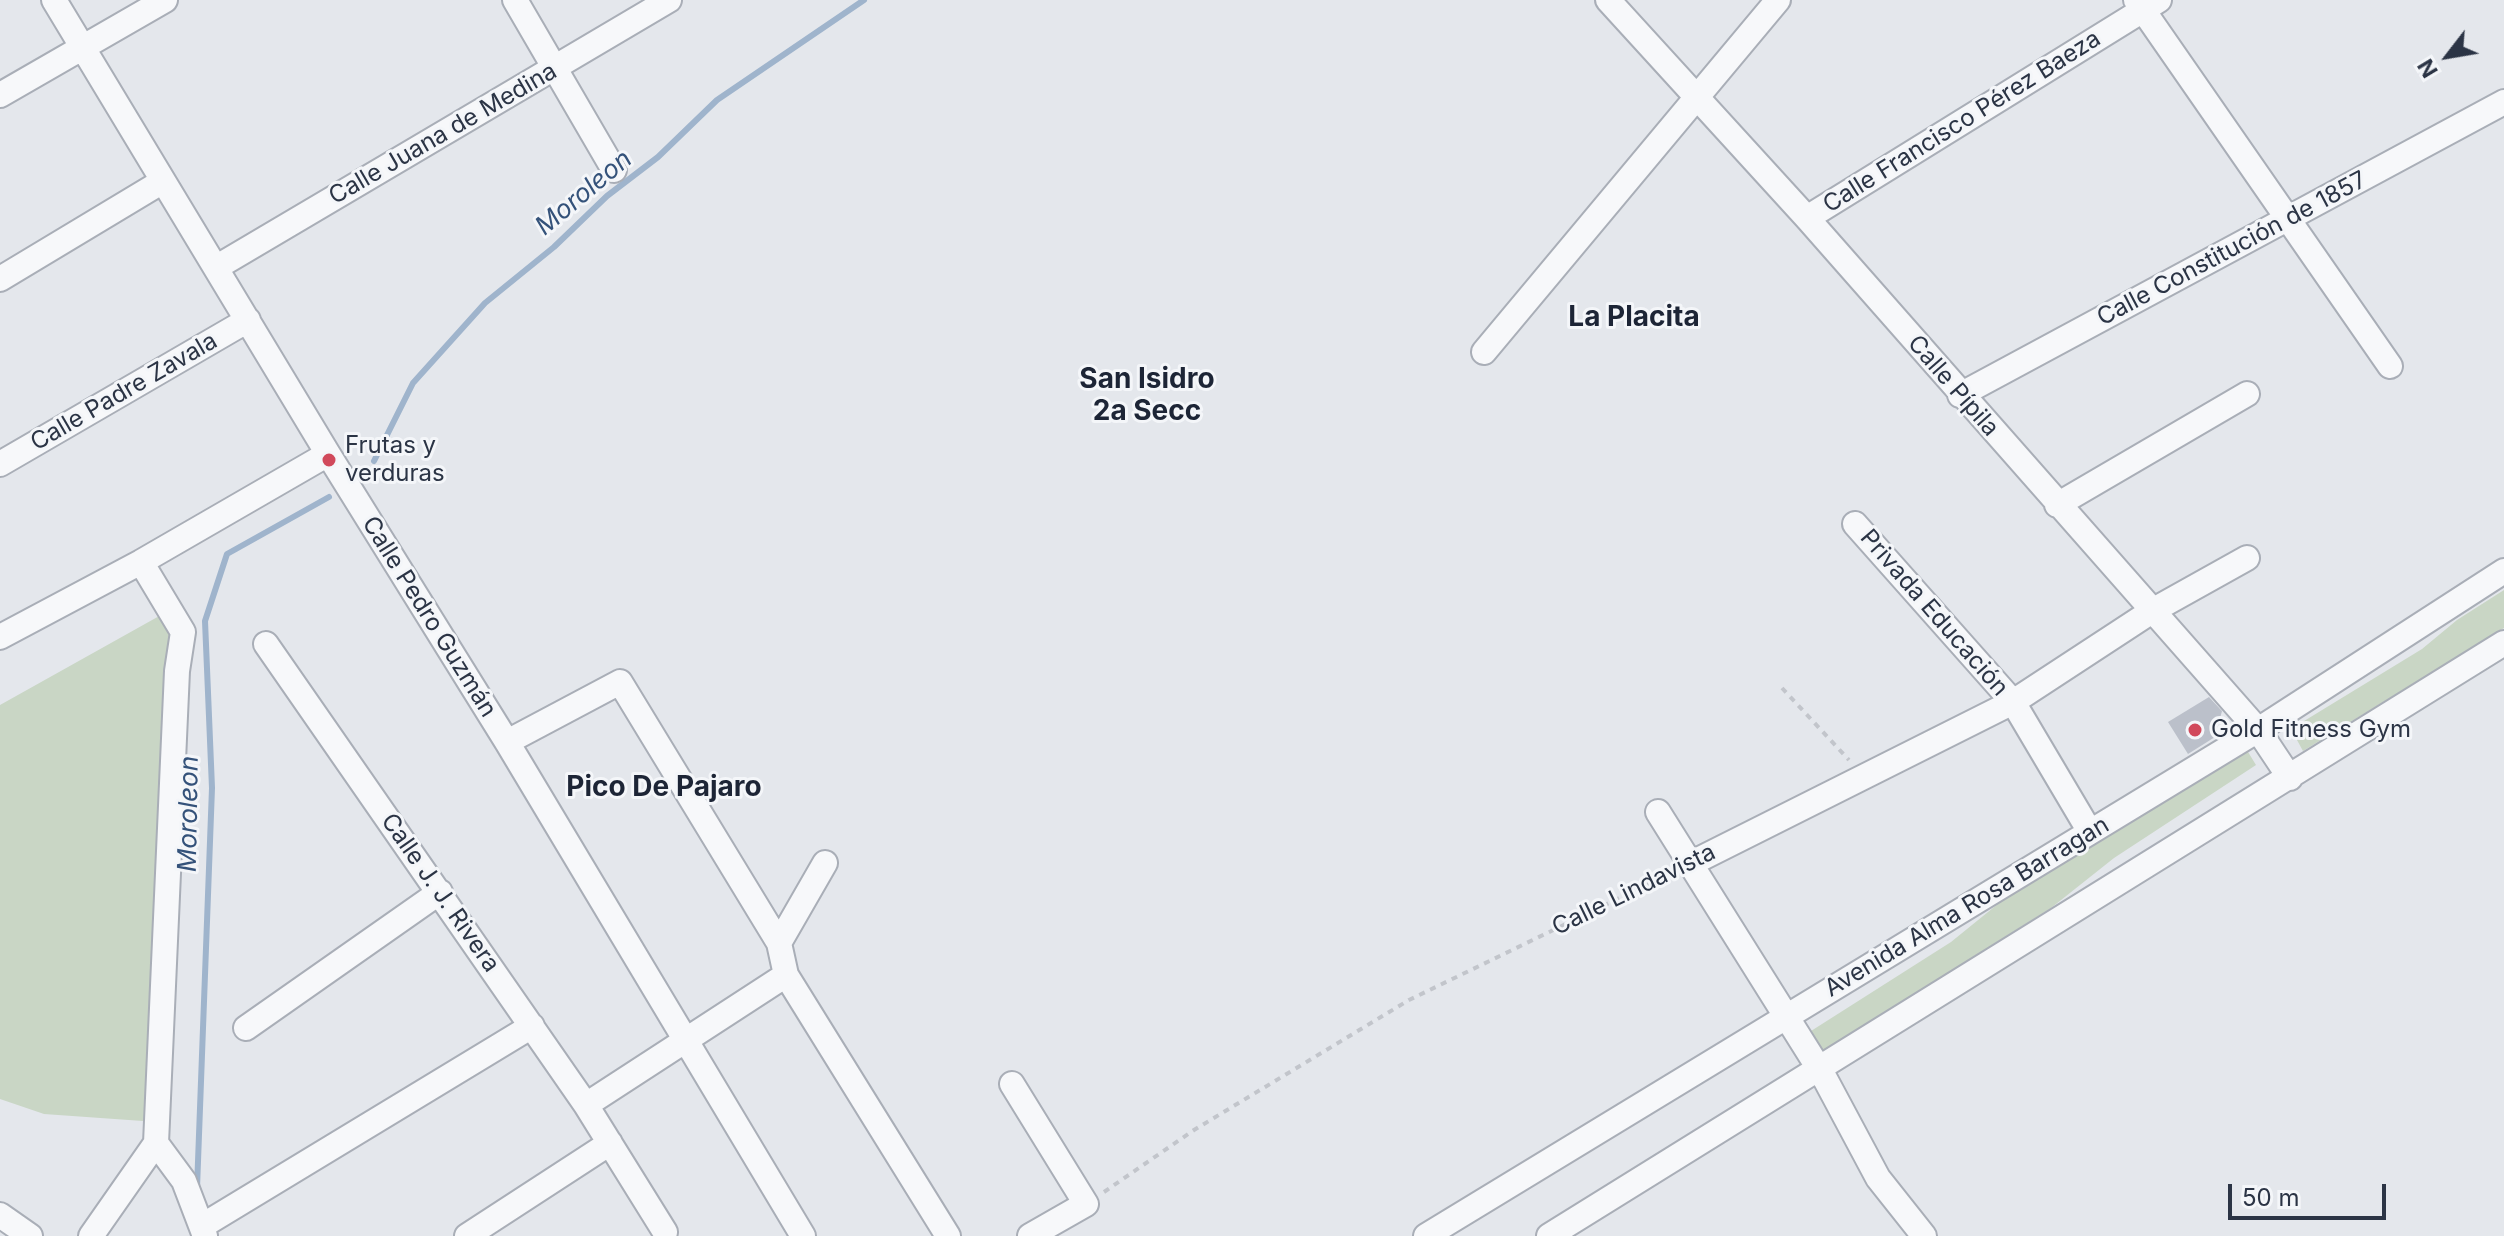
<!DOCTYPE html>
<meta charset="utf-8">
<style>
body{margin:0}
#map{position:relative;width:2504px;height:1236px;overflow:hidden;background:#e4e7ec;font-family:Inter,sans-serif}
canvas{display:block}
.north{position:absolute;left:2408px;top:16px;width:80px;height:80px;-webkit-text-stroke:6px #f4f6f9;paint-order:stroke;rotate:239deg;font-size:22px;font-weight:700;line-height:32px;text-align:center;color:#2b3445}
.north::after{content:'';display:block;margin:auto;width:28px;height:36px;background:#2b3445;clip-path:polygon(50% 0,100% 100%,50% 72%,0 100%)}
.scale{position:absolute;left:2228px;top:1184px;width:158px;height:36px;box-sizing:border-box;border:4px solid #2b3445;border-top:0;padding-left:10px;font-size:24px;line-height:28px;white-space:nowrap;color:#2b3445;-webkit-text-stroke:6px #f4f6f9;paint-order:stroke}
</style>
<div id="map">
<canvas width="2504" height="1236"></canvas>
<div class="north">N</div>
<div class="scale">50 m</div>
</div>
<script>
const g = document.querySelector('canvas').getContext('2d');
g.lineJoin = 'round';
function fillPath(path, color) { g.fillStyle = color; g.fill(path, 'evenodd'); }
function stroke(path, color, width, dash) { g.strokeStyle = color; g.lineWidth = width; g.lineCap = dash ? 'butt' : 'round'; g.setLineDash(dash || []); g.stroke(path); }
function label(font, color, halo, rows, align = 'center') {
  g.font = font + ' Inter,sans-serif'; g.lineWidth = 6; g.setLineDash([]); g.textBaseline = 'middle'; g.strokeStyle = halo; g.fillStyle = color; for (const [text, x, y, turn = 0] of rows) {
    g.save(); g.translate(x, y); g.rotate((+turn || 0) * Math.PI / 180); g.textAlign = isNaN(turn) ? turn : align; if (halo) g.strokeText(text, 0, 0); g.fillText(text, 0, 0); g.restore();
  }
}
const green = new Path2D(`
 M2504 590V628L2303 751 2291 729 2422 649 2457 620Z
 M170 610 183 632 157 1122 44 1114 0 1099V705Z
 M2245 747 2256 765 2114 858 2051 908 1823 1051 1811 1031 1951 942 2009 895Z`);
const stream = new Path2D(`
 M374 461 413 383 485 303 554 247 607 196 658 157 717 100 864 0
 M197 1188 212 788 205 621 227 554 329 497`);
const building = new Path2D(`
 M2209 697 2222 711 2215 737 2188 754 2168 722Z`);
const path = new Path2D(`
 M1782 688 1849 760
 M1104 1192 1194 1130 1409 1000 1671 873`);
const minor = new Path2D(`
 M54 0 328 454 507 742 803 1236
 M515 0 614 170
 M1608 0 1807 218 2258 730 2290 778
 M2136 0 2390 366
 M0 95 165 0
 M1807 218 2159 0
 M217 267 669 0
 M0 279 163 181
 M1484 352 1778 0
 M1960 395 2504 102
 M0 464 248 320
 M2057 505 2247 394
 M1855 524 2013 702 2090 832
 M141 562 183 632 177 671 156 1143 184 1181 205 1236
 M0 637 141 562 328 454
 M266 644 586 1105 665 1232
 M507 742 620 682 779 943 786 975 948 1236
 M1658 812 1823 1075 1878 1178 1924 1236
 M1690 864 2013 702 2152 611 2247 558
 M779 943 825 863
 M246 1028 440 892
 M1012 1084 1086 1204 1030 1236
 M586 1105 786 975
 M0 1215 30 1236
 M202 1226 532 1026
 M91 1236 156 1143
 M467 1236 610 1143
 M1426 1236 2258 730 2504 571
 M1549 1236 2504 643`);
const markers = [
 [329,460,8,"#d1495b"],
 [2195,730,8,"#d1495b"]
];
const streetNames = [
 ["Calle Francisco Pérez Baeza",1962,122,-32],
 ["Calle Juana de Medina",443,134,-30],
 ["Calle Constitución de 1857",2232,249,-28],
 ["Calle Pípila",1953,386,49],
 ["Calle Padre Zavala",124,392,-30],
 ["Privada Educación",1934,613,49],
 ["Calle Pedro Guzmán",429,617,58],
 ["Calle Lindavista",1634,890,-26],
 ["Calle J. J. Rivera",440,893,55],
 ["Avenida Alma Rosa Barragan",1967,907,-31]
];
const poiNames = [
 ["Frutas y",345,446],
 ["verduras",345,474],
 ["Gold Fitness Gym",2211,730]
];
const waterNames = [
 ["Moroleon",584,193,-40],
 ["Moroleon",189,814,-89]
];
const quarterNames = [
 ["La Placita",1634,318],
 ["San Isidro",1147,380],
 ["2a Secc",1147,412],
 ["Pico De Pajaro",664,788]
];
fillPath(green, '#c9d6c5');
stroke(stream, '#9fb4cc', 6);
fillPath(building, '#bbc0ca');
stroke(minor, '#a9aeb7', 28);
stroke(path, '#c2c5cb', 4, [6, 6]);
stroke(minor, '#f7f8fa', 24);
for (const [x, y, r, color] of markers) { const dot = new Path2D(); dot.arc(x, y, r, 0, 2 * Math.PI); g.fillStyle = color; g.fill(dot); stroke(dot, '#f4f6f9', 3); }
label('24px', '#2b3445', '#f4f6f9', streetNames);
label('24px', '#2b3445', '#f4f6f9', poiNames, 'left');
label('italic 26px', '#34527a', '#f4f6f9', waterNames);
label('bold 28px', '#1d2536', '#f4f6f9', quarterNames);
</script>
